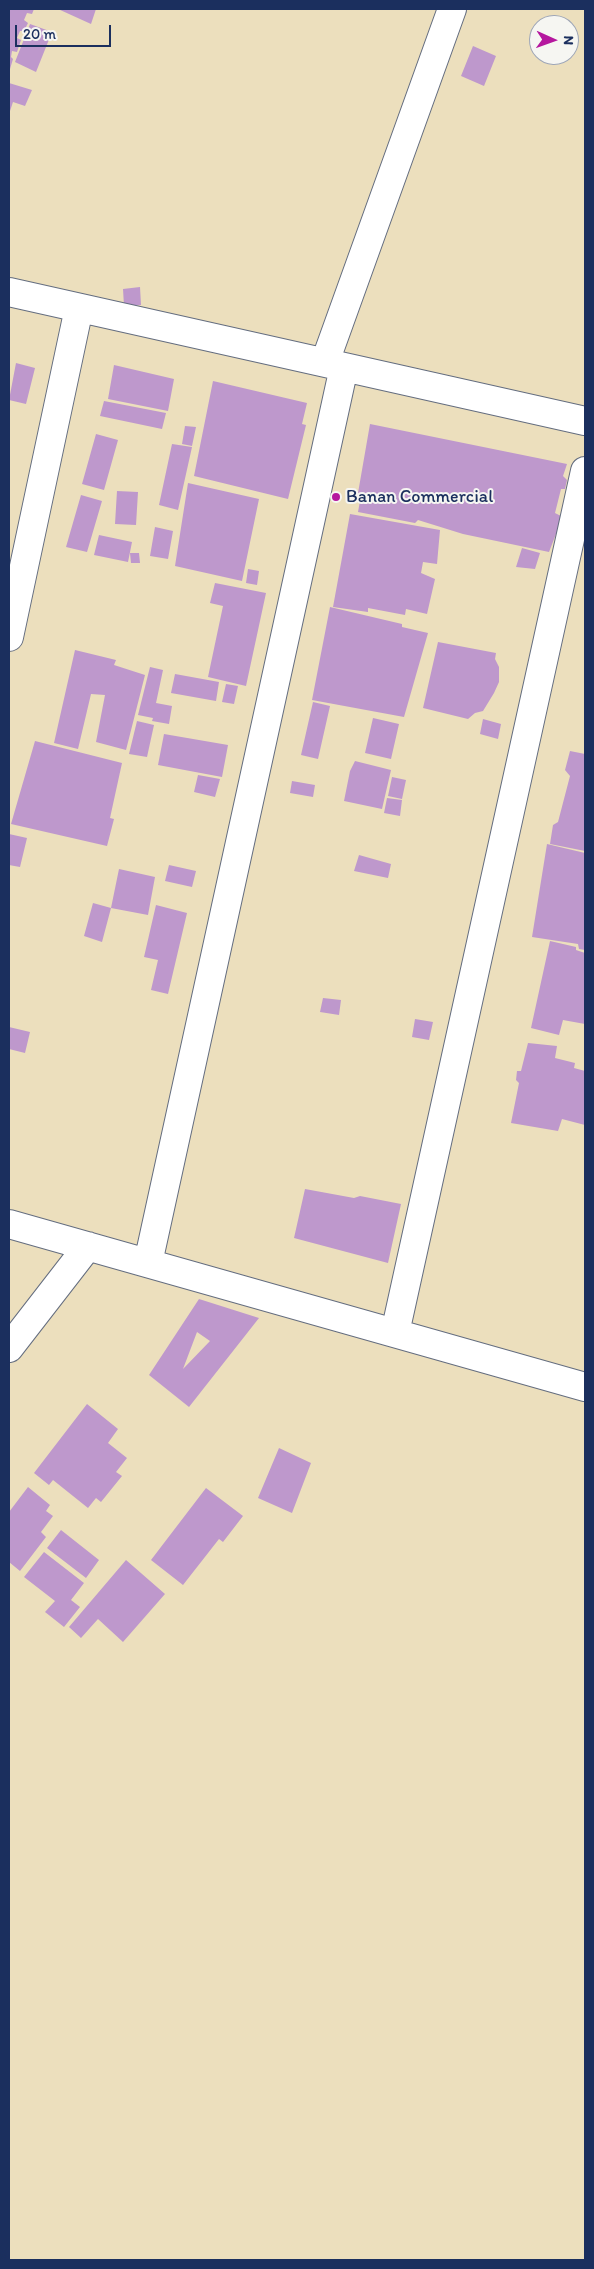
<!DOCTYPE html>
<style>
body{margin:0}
#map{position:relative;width:594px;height:2269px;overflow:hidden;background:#ecdfbd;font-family:Itim,sans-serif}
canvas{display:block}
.frame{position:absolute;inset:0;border:10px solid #1b2f5e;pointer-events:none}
.north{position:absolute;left:529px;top:15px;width:50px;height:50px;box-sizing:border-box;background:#f6f6f2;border:1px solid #9ea6b7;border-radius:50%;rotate:92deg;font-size:14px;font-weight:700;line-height:20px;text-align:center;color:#1b2f5e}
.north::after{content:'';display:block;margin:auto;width:18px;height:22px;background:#b5179e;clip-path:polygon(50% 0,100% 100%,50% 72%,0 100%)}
.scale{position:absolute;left:15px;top:25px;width:96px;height:22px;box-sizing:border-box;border:2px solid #1b2f5e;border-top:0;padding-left:6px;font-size:15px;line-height:18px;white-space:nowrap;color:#1b2f5e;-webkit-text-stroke:4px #f6f6f2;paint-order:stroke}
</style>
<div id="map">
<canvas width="594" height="2269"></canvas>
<div class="frame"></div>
<div class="north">N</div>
<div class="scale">20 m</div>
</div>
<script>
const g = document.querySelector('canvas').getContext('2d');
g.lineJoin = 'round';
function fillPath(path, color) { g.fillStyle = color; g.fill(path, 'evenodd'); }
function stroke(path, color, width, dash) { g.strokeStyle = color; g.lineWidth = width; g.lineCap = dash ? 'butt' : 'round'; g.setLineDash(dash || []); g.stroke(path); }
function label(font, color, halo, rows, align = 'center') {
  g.font = font + ' Itim,sans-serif'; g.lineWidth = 4; g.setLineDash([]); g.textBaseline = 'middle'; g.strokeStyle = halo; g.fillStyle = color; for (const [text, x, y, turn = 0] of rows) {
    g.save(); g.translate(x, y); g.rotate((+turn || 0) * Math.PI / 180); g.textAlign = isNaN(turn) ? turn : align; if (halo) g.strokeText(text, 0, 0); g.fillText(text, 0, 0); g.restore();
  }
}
const building = new Path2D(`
 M9 9H34L32 14 27 13 24 20 28 23 24 31H20L17 38 21 40 17 52 12 51 11 57 13 59 10 69Z
 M58 9H96L91 24Z
 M30 24 52 32 36 72 15 62Z
 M473 46 496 56 484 86 461 76Z
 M9 83 32 90 25 106 13 102 9 114Z
 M140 287 141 305 124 306 123 289Z
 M16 363 35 368 26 404 9 400Z
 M114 365 174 379 168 411 108 399Z
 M213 381 307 403 302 424 306 425 288 499 194 476Z
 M104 401 166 413 162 429 100 416Z
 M370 424 567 464 563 476 567 480 565 489H561L555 513 561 516 560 534H556L549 552 463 534 418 520 415 523 358 512 361 495 358 493Z
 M185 426 196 427 192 446 182 444Z
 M96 434 118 440 104 490 82 484Z
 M172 444 192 447 178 510 159 505Z
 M188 483 259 499 242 581 175 566Z
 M117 491 138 492 136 525 115 524Z
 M81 495 102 501 87 552 66 547Z
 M350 514 440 530 437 564 423 562 421 573 435 579 427 614 406 609 405 615 368 608V612L333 607Z
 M155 527 173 531 168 559 150 556Z
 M99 535 132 542 128 562 94 555Z
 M522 548 540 553 535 569 516 567Z
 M130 553H139L140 563H131Z
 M248 569 259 571 257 585 246 583Z
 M215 583 266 593 246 686 208 677 223 606 210 603Z
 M330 607 402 624V627L428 633 404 717 312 700Z
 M438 642 496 653 495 659 499 667V682L494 693 483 711 475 713 468 719 423 708Z
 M75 650 116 660 114 665 145 675 126 750 96 742 105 695 91 694 78 749 54 743Z
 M150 667 163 670 156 703 172 706 169 724 152 721 153 718 138 715Z
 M175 674 219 682 216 701 171 693Z
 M226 684 238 686 234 704 222 702Z
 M313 702 330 706 318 759 301 755Z
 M373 718 399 724 391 759 365 753Z
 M483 719 501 724 498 739 480 734Z
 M137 721 154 725 147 757 129 754Z
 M164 734 228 745 222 777 158 765Z
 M35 741 122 763 110 818 114 819 107 846 11 824Z
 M570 751 585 754V851L550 844 553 825 558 822 570 776 565 770Z
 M355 761 391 770 382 809 344 801 350 771Z
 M198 775 220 779 215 797 194 792Z
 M392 777 406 780 402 799 388 796Z
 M292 781 315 785 313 797 290 793Z
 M387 798 402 800 400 816 384 813Z
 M9 834 27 838 20 867 9 865Z
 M547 844 585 853V950L579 949 578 944 532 937Z
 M359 855 391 864 388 878 354 871Z
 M169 865 196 871 192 887 165 881Z
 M119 869 155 877 148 915 111 908Z
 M93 903 111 908 102 942 84 936Z
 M156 905 187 913 168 994 151 990 158 960 144 957Z
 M550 941 576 947V950L585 953V1024L563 1020 559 1035 531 1028Z
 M323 998 341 1000 339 1015 320 1012Z
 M415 1019 433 1022 429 1040 412 1037Z
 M9 1027 30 1032 25 1053 9 1049Z
 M528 1043 557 1046 555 1058 575 1063 574 1068 585 1071V1125L562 1119 558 1131 511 1123 519 1083 516 1080 517 1071H521Z
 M305 1189 354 1198 360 1196 401 1204 388 1263 294 1238Z
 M199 1299 259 1318 189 1407 149 1375ZM197 1332 210 1341 183 1369Z
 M87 1404 118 1429 108 1443 127 1458 116 1472 122 1476 101 1502 96 1498 88 1508 53 1480 49 1485 34 1473Z
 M279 1448 311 1463 292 1513 258 1498Z
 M28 1487 50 1505 46 1511 53 1516 41 1532 46 1537 20 1571 9 1562V1512Z
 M206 1488 243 1516 223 1542 219 1539 183 1585 151 1560Z
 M61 1530 99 1560 86 1578 47 1548Z
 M44 1552 84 1583 71 1600 80 1607 64 1627 45 1612 55 1601 24 1577Z
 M126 1560 165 1594 123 1642 98 1619 81 1638 69 1627Z`);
const minor = new Path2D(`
 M9 292 585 421
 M325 362 452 9
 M9 637 79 308
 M9 1224 585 1387
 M148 1263 344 367
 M395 1333 585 471
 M9 1348 88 1246`);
const markers = [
 [336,497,5,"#b5179e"]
];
const poiNames = [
 ["Banan Commercial",346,497]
];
fillPath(building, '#be98cc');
stroke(minor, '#646d7f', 30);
stroke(minor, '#fff', 28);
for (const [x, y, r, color] of markers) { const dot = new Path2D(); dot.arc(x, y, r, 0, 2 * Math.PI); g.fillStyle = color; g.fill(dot); stroke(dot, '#f6f6f2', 2); }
label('18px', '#1b2f5e', '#f6f6f2', poiNames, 'left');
</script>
